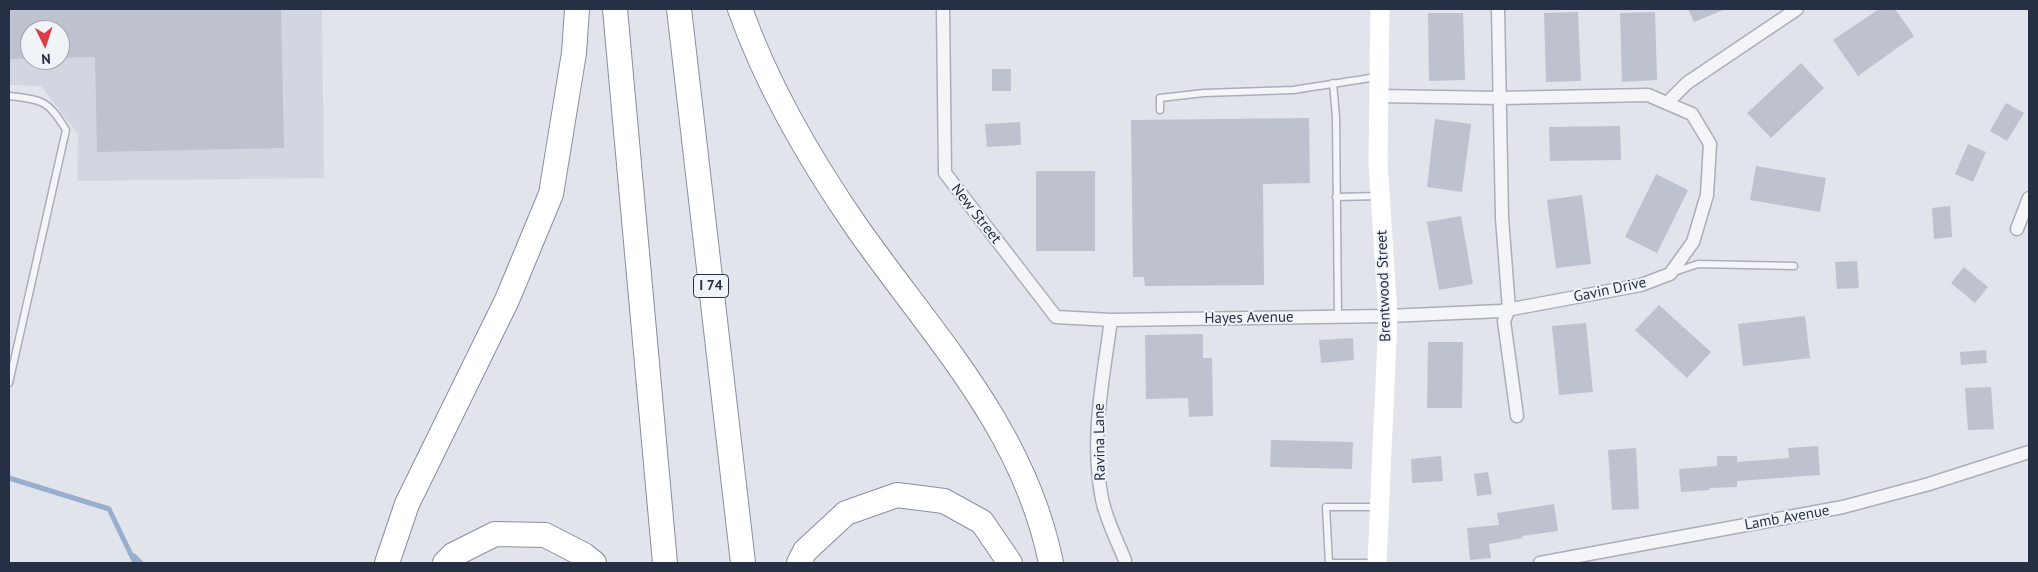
<!DOCTYPE html>
<style>
body{margin:0}
#map{position:relative;width:2038px;height:572px;overflow:hidden;background:#e1e4eb;font-family:"PT Sans",sans-serif}
canvas{display:block}
.frame{position:absolute;inset:0;border:10px solid #272f44;pointer-events:none}
.north{position:absolute;left:20px;top:20px;width:50px;height:50px;box-sizing:border-box;background:#f0f3f8;border:1px solid #a0a5b0;border-radius:50%;rotate:176deg;font-size:14px;font-weight:700;line-height:20px;text-align:center;color:#272f44}
.north::after{content:'';display:block;margin:auto;width:18px;height:22px;background:#da3b45;clip-path:polygon(50% 0,100% 100%,50% 72%,0 100%)}
</style>
<div id="map">
<canvas width="2038" height="572"></canvas>
<div class="frame"></div>
<div class="north">N</div>
</div>
<script>
const g = document.querySelector('canvas').getContext('2d');
g.lineJoin = 'round';
function fillPath(path, color) { g.fillStyle = color; g.fill(path, 'evenodd'); }
function stroke(path, color, width, dash) { g.strokeStyle = color; g.lineWidth = width; g.lineCap = dash ? 'butt' : 'round'; g.setLineDash(dash || []); g.stroke(path); }
function label(font, color, halo, rows, align = 'center') {
  g.font = font + ' "PT Sans",sans-serif'; g.lineWidth = 4; g.setLineDash([]); g.textBaseline = 'middle'; g.strokeStyle = halo; g.fillStyle = color; for (const [text, x, y, turn = 0] of rows) {
    g.save(); g.translate(x, y); g.rotate((+turn || 0) * Math.PI / 180); g.textAlign = isNaN(turn) ? turn : align; if (halo) g.strokeText(text, 0, 0); g.fillText(text, 0, 0); g.restore();
  }
}
const built = new Path2D(`
 M9 9H322L324 178 77 181 78 134 41 86 9 85ZM30 30H60V60H30Z`);
const stream = new Path2D(`
 M9 478 109 509 135 563
 M134 556 141 563`);
const building = new Path2D(`
 M9 9H281L284 148 97 152 95 57 60 58V30H30V58L9 59Z
 M1688 9H1726L1694 22Z
 M1879 9H1895L1914 36 1858 76 1833 40Z
 M1578 12 1581 81 1546 82 1544 13Z
 M1655 12 1657 80 1622 82 1620 13Z
 M1428 13H1463L1465 80 1429 81Z
 M1801 63 1824 88 1771 138 1747 113Z
 M992 69H1011V91H992Z
 M2006 103 2024 113 2007 141 1990 131Z
 M1309 118 1310 183 1263 184 1264 285 1145 286 1144 277H1133L1131 120Z
 M1435 119 1471 124 1462 192 1427 187Z
 M1020 122 1021 145 987 147 985 124Z
 M1620 126 1621 160 1550 161 1549 127Z
 M1968 144 1986 152 1973 182 1955 174Z
 M1756 166 1826 178 1820 212 1750 200Z
 M1036 171H1095V251H1036Z
 M1656 174 1688 190 1657 253 1625 237Z
 M1582 195 1591 264 1556 268 1547 200Z
 M1950 206 1952 237 1934 239 1932 208Z
 M1461 216 1473 284 1439 290 1427 222Z
 M1857 261 1859 288 1837 289 1835 262Z
 M1964 267 1988 287 1975 303 1951 283Z
 M1659 305 1711 352 1687 378 1635 330Z
 M1805 316 1810 358 1743 366 1738 324Z
 M1586 323 1593 392 1559 395 1552 326Z
 M1203 334V358H1212L1213 416 1189 417 1188 398 1146 399 1145 335Z
 M1353 338 1354 360 1321 363 1319 340Z
 M1428 342H1463L1462 408H1427Z
 M1986 350 1987 363 1961 365 1960 352Z
 M1991 387 1994 429 1968 430 1965 388Z
 M1271 440 1353 442 1352 469 1270 467Z
 M1818 446 1820 475 1737 481V487L1709 488 1710 490 1681 492 1679 469 1717 466V456H1737V462L1789 458 1788 448Z
 M1636 448 1639 509 1612 510 1608 450Z
 M1441 456 1443 481 1412 483 1411 459Z
 M1488 472 1492 494 1477 496 1474 474Z
 M1554 504 1558 531 1522 536 1523 538 1489 544 1491 558 1470 560 1467 528 1499 525 1497 513Z`);
const lane = new Path2D(`
 M1333 83 1336 117 1338 317
 M9 96C43 100 48 100 66 130L9 383
 M1160 110V98L1204 93 1293 90 1377 77
 M1336 197 1379 196
 M1674 272 1698 264 1794 266
 M1375 563H1329L1326 507H1378`);
const street = new Path2D(`
 M943 9 945 173 1056 317 1111 320 1388 316 1501 311 1641 285 1670 274 1693 242 1707 195 1710 144 1692 114 1648 95 1501 98 1378 96
 M1498 9 1502 218 1509 309 1504 321 1517 416
 M1667 103 1687 83 1797 9
 M2017 229 2029 198
 M1111 320C1103 380 1090 439 1102 499 1106 519 1117 541 1125 560
 M1540 563 1843 507 1929 484 2029 452`);
const secondary = new Path2D(`
 M1377 563 1388 316 1378 162 1380 9`);
const highway = new Path2D(`
 M615 9 665 563
 M679 9 743 563
 M740 9C768 88 810 160 858 229 934 337 1024 429 1051 563
 M387 563 407 504 507 300 551 194 574 53 577 9
 M445 563 453 555 495 534 545 535 584 555 594 563
 M799 563 805 551 846 513 897 495 944 501 982 522 1010 563`);
const shields = [
 [711,286,35]
];
const shieldNames = [
 ["I 74",711,286]
];
const streetNames = [
 ["New Street",976,214,52],
 ["Brentwood Street",1384,286,-92],
 ["Gavin Drive",1610,290,-12],
 ["Hayes Avenue",1249,318,-1],
 ["Ravina Lane",1100,442,-91],
 ["Lamb Avenue",1787,518,-10]
];
fillPath(built, '#d2d6e0');
stroke(stream, '#98aece', 5);
fillPath(building, '#bdc2ce');
stroke(lane, '#a9aeb9', 9);
stroke(street, '#a9aeb9', 15);
stroke(highway, '#878fa3', 26);
stroke(lane, '#f4f5f8', 6);
stroke(street, '#f4f5f8', 12);
stroke(secondary, '#fff', 19);
stroke(highway, '#fff', 24);
for (const [x, y, w] of shields) { const box = new Path2D(); box.roundRect(x - w / 2, y - 11.5, w, 23, 4); g.fillStyle = '#f0f3f8'; g.fill(box); stroke(box, '#272f44', 1); }
label('bold 14px', '#272f44', null, shieldNames);
label('15px', '#272f44', '#f0f3f8', streetNames);
</script>
